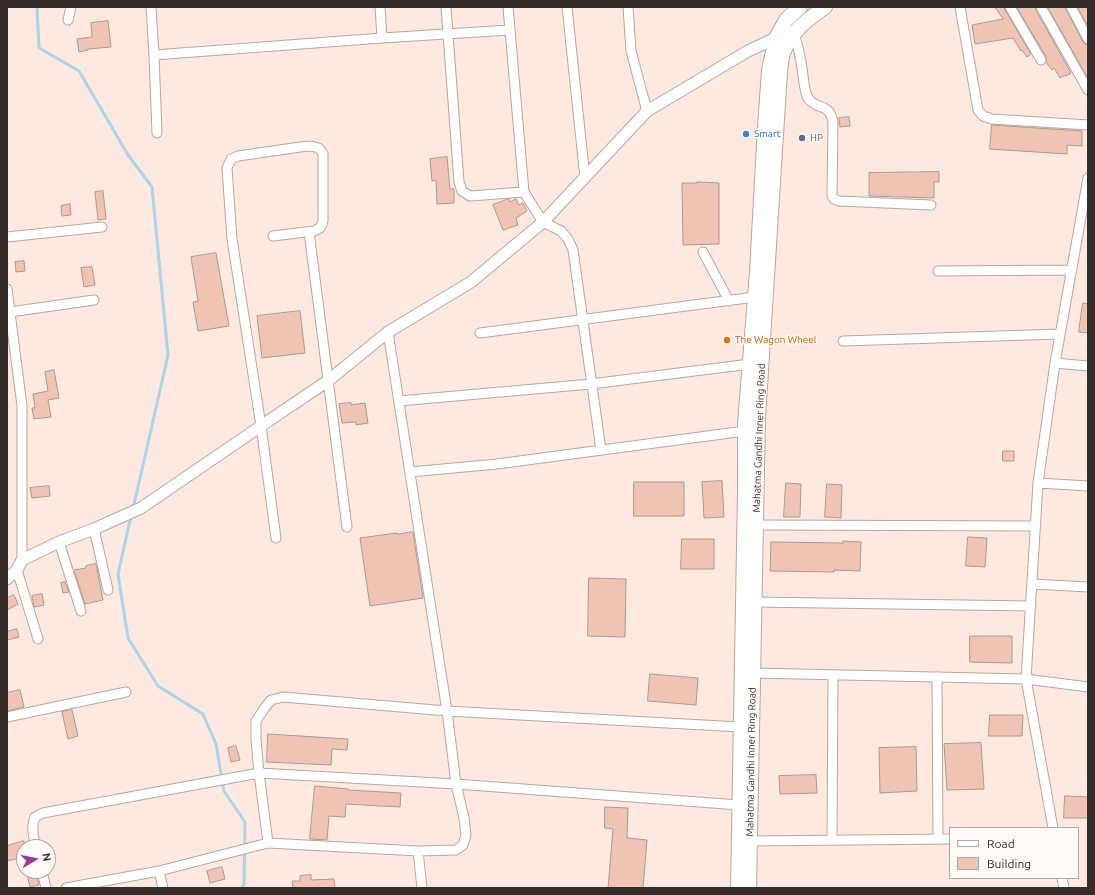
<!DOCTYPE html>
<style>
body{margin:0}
#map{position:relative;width:1095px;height:895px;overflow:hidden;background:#fde9df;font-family:Ubuntu,sans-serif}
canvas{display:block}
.frame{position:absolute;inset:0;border:8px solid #342c28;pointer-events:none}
.legend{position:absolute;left:949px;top:827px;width:130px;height:52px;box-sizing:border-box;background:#fefaf8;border:1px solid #ada8a5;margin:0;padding:5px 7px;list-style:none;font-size:12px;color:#342c28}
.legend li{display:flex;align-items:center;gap:8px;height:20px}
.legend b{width:20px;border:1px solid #ada8a5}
.north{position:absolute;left:16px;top:839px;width:40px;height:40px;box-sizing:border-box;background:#fefaf8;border:1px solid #ada8a5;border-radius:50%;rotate:80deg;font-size:11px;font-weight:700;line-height:16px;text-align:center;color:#342c28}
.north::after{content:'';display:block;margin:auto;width:14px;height:18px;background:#9a39a0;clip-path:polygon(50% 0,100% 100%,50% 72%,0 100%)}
</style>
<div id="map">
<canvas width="1095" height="895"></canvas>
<div class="frame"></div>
<ul class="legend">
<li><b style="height:5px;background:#fff"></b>Road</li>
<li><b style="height:11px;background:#efc4b5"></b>Building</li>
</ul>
<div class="north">N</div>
</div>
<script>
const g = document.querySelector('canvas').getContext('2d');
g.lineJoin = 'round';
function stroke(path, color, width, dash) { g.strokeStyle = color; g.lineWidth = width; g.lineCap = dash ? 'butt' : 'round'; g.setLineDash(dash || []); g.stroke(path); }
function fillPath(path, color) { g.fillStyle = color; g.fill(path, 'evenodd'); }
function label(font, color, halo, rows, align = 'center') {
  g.font = font + ' Ubuntu,sans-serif'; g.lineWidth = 3; g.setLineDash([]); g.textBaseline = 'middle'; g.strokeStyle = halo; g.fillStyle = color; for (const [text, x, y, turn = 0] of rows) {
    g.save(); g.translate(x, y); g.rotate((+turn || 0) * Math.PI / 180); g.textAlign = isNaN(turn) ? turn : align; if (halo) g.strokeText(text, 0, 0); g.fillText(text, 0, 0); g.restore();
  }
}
const stream = new Path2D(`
 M37 7 39 48 79 71 128 155 152 187 168 355 133 509
 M131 516 118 574 128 638 158 686 203 714 216 744 224 791 245 822 244 884 242 888`);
const building = new Path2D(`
 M995 7H1004L1005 10 1031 54 1027 57 1022 50 1021 51 1013 38 975 44 972 25 1003 19Z
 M1017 7H1035L1036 10 1071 73 1066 76 1065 75 1060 78 1054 68 1052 70 1046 62V57Z
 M1048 7H1065L1083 42 1085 44 1088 45V78Z
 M1078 7H1088V26Z
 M108 21 111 47 88 49V50L79 52 77 39 92 37 91 23Z
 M849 117 850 126 840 127 839 118Z
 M992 125 1082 131V146L1067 145V154L990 149Z
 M447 157 450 189H454V203L437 204 436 180 432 181 430 159Z
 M939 172V182H934V198L869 196V173Z
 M697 182 719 183V244L683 245 682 183H697Z
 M103 191 106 219 98 220 95 192Z
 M509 199 510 202 516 199 519 205 523 203 527 211 516 218 518 225 503 230 493 205Z
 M70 204 71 215 62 216 61 206Z
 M216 253 229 326 198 331 193 302 198 301 191 257Z
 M24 261 25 271 16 272 15 262Z
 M92 267 95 285 84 287 81 268Z
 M1083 303 1088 304V333L1079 332Z
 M300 311 305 353 262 358 257 316Z
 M54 370 59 398 48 400 51 417 34 419 32 408H35L33 394 48 391 45 372Z
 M351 403V405L365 403 368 423 356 425V422L342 423 339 404Z
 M1003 451H1014V461H1003Z
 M722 481 724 517 704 518 702 482Z
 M634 482H684V516H634Z
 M786 483 801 484 800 517H784Z
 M827 484 842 485 841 518 825 517Z
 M49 486 50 496 32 498 30 488Z
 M413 532 423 598 370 606 360 538 397 533V534Z
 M968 537 987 538 985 567 966 566Z
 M682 539H714V569H681Z
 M843 541 861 542 860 571 834 570V572L770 571 771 542 843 543Z
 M96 564 103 600 85 604 74 570 86 568V566Z
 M589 578 626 579 625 637 588 636Z
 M65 582 69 592 63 593 61 583Z
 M42 594 44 605 34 607 32 596Z
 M14 595 18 604 7 610V598Z
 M17 629 19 637 7 640V632Z
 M970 636H1012V663L970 662Z
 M650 674 698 678 696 705 648 701Z
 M20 690 24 707 7 711V693Z
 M72 710 78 736 68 739 62 712Z
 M990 715H1023L1022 736H989Z
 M268 734 348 739 347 750 332 749 331 765 267 762Z
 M981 743 984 789 947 790 944 744Z
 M236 746 240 760 231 762 228 748Z
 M916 747 917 791 880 793 879 748Z
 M816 775 817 793 780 794 779 776Z
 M315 786 348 789V790L401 793 400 807 346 804 345 817 329 816 327 840 310 839Z
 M1065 796 1088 797V818H1064Z
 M605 807 628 808 627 838 647 840 643 888H608L613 829 605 828Z
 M24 841V857L7 861V846Z
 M222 867 225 879 210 883 207 871Z
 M36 872 39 885 30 887 27 874Z
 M311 875V880L334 879 335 888H293L292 881H300V876Z`);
const minor = new Path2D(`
 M151 7 154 55 157 133
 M380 7 382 38
 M446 7 459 182 462 191 470 196 524 192
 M508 7 524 192 543 222 561 231 568 239 573 250 601 450
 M567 7 585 178
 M628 7 631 51 647 111
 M960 7 978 110 983 116 992 119 1088 125
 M1010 7 1041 60
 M1041 7 1088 90
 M1071 7 1088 39
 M68 20 71 7
 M794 33C796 41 799 49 800 57 803 67 803 90 808 98 816 111 829 101 833 122L832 196 834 199 839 201 931 205
 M154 55 382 38 510 30
 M309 232 347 527
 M273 236 314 231 320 228 322 224 323 220V154L319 148 311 146 300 147 238 156 231 159 227 168 232 239 261 426 276 538
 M7 237 102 227
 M703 252 729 301
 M938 271 1072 270
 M7 289 22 406V560
 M10 312 94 300
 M388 332 447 711 456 784 739 805
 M480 333 755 297
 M843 341 1060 334
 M1055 363 1088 366
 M399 401 591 384 750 364
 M410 472 497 464 745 431
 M1038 483 1088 486
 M756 525 1036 526
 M94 529 108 590
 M59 542 81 611
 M17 570 38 639
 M1032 584 1088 587
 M755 602 1031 606
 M753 673 1026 679 1088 687
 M937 677 938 839
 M7 717 126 692
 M1053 828 1026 679 1038 483 1055 363 1088 178
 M832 840 833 675
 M750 841 950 839
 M36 847C33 836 31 827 35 817L43 813 259 773 256 739V721L264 709 271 700 283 697 447 711 740 727
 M418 851 422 888
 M42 871 46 888
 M159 871 163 888
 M1062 878 1064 888
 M66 888 159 871 268 843 259 773 456 784 464 818 466 835 463 845 456 850 418 851 268 843`);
const tertiary = new Path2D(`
 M7 579 17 570 22 560 59 542 94 529 141 508 261 426 329 380 388 332 471 282 543 222 647 111 748 51 776 38H782`);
const primary = new Path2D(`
 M738 888 745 490V424L757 272 765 127 769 70 776 38 786 20 800 7
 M749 888 758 418 780 72C781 66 781 59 783 53 792 30 806 21 825 7`);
const markers = [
 [746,134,4,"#3f7fe0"],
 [802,138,4,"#5c6f8a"],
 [727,340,4,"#e8710a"]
];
const shopNames = [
 ["Smart",754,134]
];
const serviceNames = [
 ["HP",810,138]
];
const foodNames = [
 ["The Wagon Wheel",735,340]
];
const streetNames = [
 ["Mahatma Gandhi Inner Ring Road",759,438,-88],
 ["Mahatma Gandhi Inner Ring Road",751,762,-89]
];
stroke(stream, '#aad4ea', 3);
fillPath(building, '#efc4b5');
stroke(building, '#ac9891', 1);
stroke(minor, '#b9a69d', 11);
stroke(tertiary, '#b9a69d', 13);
stroke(primary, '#b9a69d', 16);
stroke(minor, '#fff', 9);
stroke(tertiary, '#fff', 11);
stroke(primary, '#fff', 14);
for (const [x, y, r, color] of markers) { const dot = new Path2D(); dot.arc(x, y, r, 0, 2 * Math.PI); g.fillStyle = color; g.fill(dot); stroke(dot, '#fefaf8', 1.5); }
label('10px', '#366cbe', '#fefaf8', shopNames, 'left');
label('10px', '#4e5e75', '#fefaf8', serviceNames, 'left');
label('10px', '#c56008', '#fefaf8', foodNames, 'left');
label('10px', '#342c28', '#fefaf8', streetNames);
</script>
